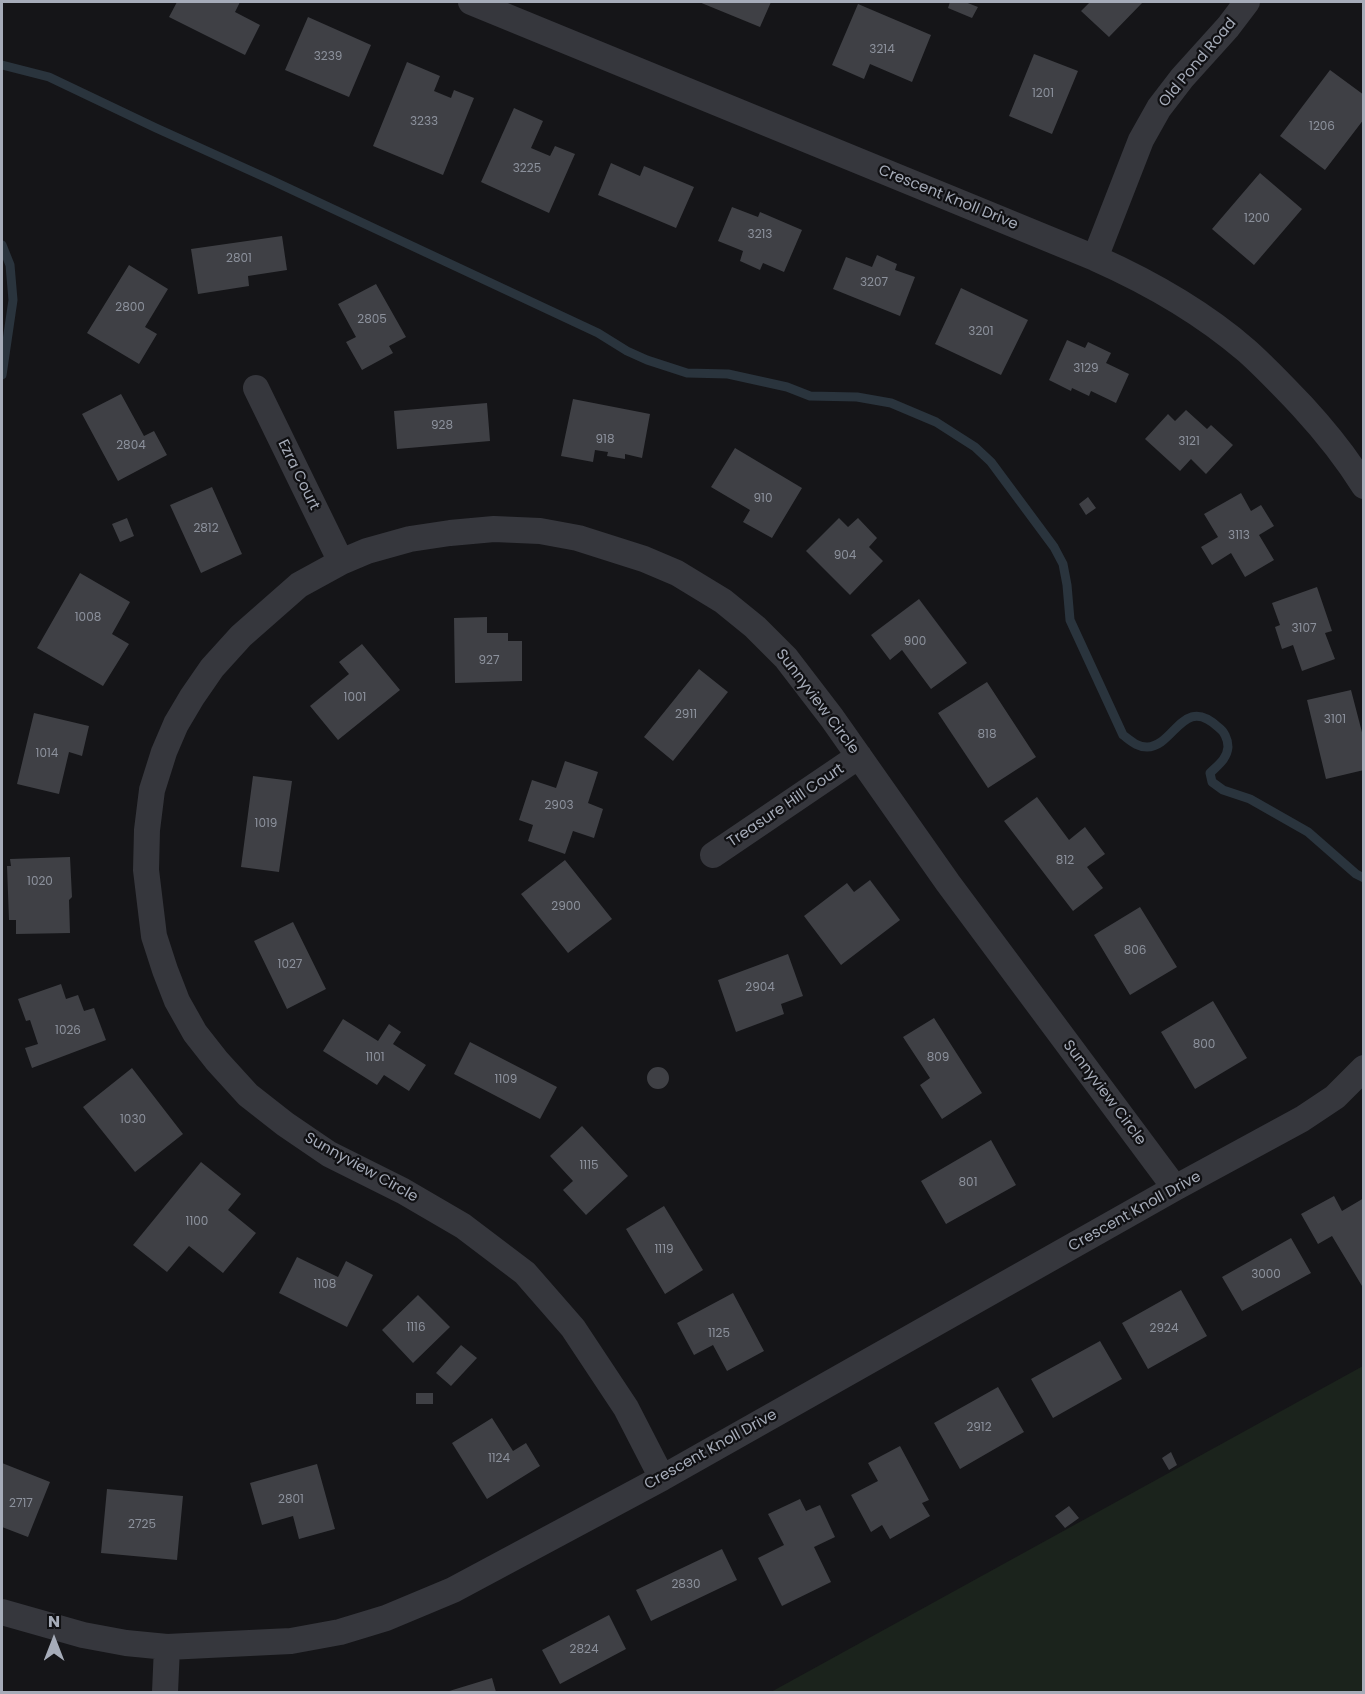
<!DOCTYPE html>
<style>
body{margin:0}
#map{position:relative;width:1365px;height:1694px;overflow:hidden;background:#151518;font-family:Poppins,sans-serif}
canvas{display:block}
.frame{position:absolute;inset:0;border:3px solid #a6acb9;pointer-events:none}
.north{position:absolute;left:24px;top:1610px;width:60px;height:60px;-webkit-text-stroke:4px #101013;paint-order:stroke;rotate:0deg;font-size:16px;font-weight:700;line-height:24px;text-align:center;color:#a6acb9}
.north::after{content:'';display:block;margin:auto;width:21px;height:27px;background:#a6acb9;clip-path:polygon(50% 0,100% 100%,50% 72%,0 100%)}
</style>
<div id="map">
<canvas width="1365" height="1694"></canvas>
<div class="frame"></div>
<div class="north">N</div>
</div>
<script>
const g = document.querySelector('canvas').getContext('2d');
g.lineJoin = 'round';
function fillPath(path, color) { g.fillStyle = color; g.fill(path, 'evenodd'); }
function stroke(path, color, width, dash) { g.strokeStyle = color; g.lineWidth = width; g.lineCap = dash ? 'butt' : 'round'; g.setLineDash(dash || []); g.stroke(path); }
function label(font, color, halo, rows, align = 'center') {
  g.font = font + ' Poppins,sans-serif'; g.lineWidth = 4.5; g.setLineDash([]); g.textBaseline = 'middle'; g.strokeStyle = halo; g.fillStyle = color; for (const [text, x, y, turn = 0] of rows) {
    g.save(); g.translate(x, y); g.rotate((+turn || 0) * Math.PI / 180); g.textAlign = isNaN(turn) ? turn : align; if (halo) g.strokeText(text, 0, 0); g.fillText(text, 0, 0); g.restore();
  }
}
const green = new Path2D(`
 M1363 1366V1692H771Z`);
const stream = new Path2D(`
 M2 65 49 77 156 128 271 180 598 333 627 351 647 360 687 373 728 374 787 387 810 396 857 397 891 403 936 422 975 447 991 462 1054 547 1063 564 1067 585 1070 620 1123 735C1131 741 1137 747 1147 747 1174 747 1183 694 1218 727 1224 731 1228 739 1228 747 1227 759 1218 765 1210 773L1212 782 1223 790 1250 799 1308 832 1356 874 1364 878
 M2 245 10 265 13 300 2 375`);
const building = new Path2D(`
 M177 2H240L235 12 260 25 245 55 169 17Z
 M699 2H771L760 27Z
 M950 2H965L978 7 972 18 948 8Z
 M1090 2H1143L1109 37 1081 11Z
 M858 4 931 35 912 82 870 64 864 79 832 65Z
 M308 17 371 45 349 97 285 70Z
 M1034 54 1078 71 1052 134 1009 116Z
 M407 62 440 76 434 91 451 98 454 90 474 98 443 175 373 146Z
 M1330 70 1364 95V119L1325 170 1280 136Z
 M514 108 543 121 531 148 550 156 555 146 575 154 549 213 481 182Z
 M611 163 640 176 644 166 694 187 676 228 598 195Z
 M1260 173 1302 209 1254 265 1212 229Z
 M732 207 758 217 760 212 802 230 784 272 763 263 760 270 740 261 743 251 718 241Z
 M282 236 287 270 248 276 249 286 198 294 191 249Z
 M877 255 897 264 895 270 915 277 900 316 833 289 846 257 872 267Z
 M129 265 168 289 145 327 157 334 139 364 87 333Z
 M376 284 406 337 389 346 393 353 362 370 346 342 356 337 338 304Z
 M961 288 1028 320 1001 375 935 344Z
 M1067 340 1085 348 1088 342 1111 353 1106 363 1129 374 1116 403 1091 391 1089 396 1072 388 1071 391 1049 380Z
 M121 394 144 436 154 431 167 455 118 481 82 414Z
 M573 399 650 414 642 458 625 454V459L607 456 608 452 595 450 593 462 561 456Z
 M487 403 490 441 397 449 394 411Z
 M1186 410 1207 429 1211 425 1233 445 1206 474 1191 459 1180 471 1145 439 1168 414 1175 421Z
 M735 448 802 488 772 538 743 522 750 510 711 487Z
 M212 487 242 554 201 573 170 505Z
 M1241 493 1251 511 1261 505 1274 526 1259 535 1274 560 1245 577 1231 553 1212 565 1201 547 1218 537 1204 514Z
 M1088 497 1096 508 1086 515 1079 504Z
 M127 518 134 536 120 542 112 524Z
 M839 518 848 527 858 518 877 538 869 547 883 561 850 595 806 551Z
 M80 573 130 602 112 634 129 644 103 686 37 648Z
 M1317 587 1332 631 1325 633 1335 659 1302 671 1293 645 1282 649 1275 627 1280 625 1272 603Z
 M919 599 967 663 931 689 902 650 890 660 871 635Z
 M487 617V633H508V641H522V681L455 683 454 618Z
 M362 644 400 690 338 740 310 706 349 674 339 662Z
 M699 669 728 692 673 761 644 737Z
 M987 682 1036 757 988 788 938 713Z
 M1351 690 1364 740V770L1326 779 1307 700Z
 M34 713 89 726 82 756 69 752 59 794 17 784Z
 M565 761 598 772 588 803 603 809 594 838 573 831 565 854 528 841 533 825 519 820 532 780 556 788Z
 M253 776 292 781 279 872 241 867Z
 M1037 797 1069 840 1085 827 1105 854 1087 867 1103 888 1073 911 1004 821Z
 M70 857 72 897 69 900 70 933 16 934V920H9L7 866H11L10 859Z
 M565 860 612 919 568 953 521 894Z
 M870 880 900 920 841 965 804 916 847 883 854 892Z
 M1140 907 1177 967 1130 995 1094 935Z
 M293 922 326 989 287 1009 254 941Z
 M788 954 803 996 781 1004 784 1014 736 1032 718 980Z
 M61 984 66 999 78 995 84 1011 94 1008 106 1040 32 1068 25 1048 38 1044 30 1020 26 1021 18 999Z
 M1213 1001 1247 1058 1195 1089 1161 1032Z
 M934 1018 982 1093 942 1119 920 1085 930 1078 903 1037Z
 M343 1019 378 1041 389 1024 401 1032 393 1044 426 1065 409 1091 384 1075 377 1085 323 1051Z
 M470 1042 557 1087 540 1119 454 1074Z
 M647 1078a11 11 0 1 1 22 0a11 11 0 1 1-22 0Z
 M132 1068 183 1134 135 1172 83 1107Z
 M582 1126 628 1176 586 1215 563 1190 573 1181 550 1156Z
 M991 1140 1016 1185 946 1224 921 1181Z
 M201 1162 241 1194 228 1210 256 1233 223 1273 189 1246 167 1272 133 1245Z
 M1334 1196 1342 1211 1364 1198V1285L1362 1286 1332 1236 1318 1244 1301 1214Z
 M664 1206 703 1270 665 1294 626 1229Z
 M1291 1238 1311 1273 1242 1311 1222 1277Z
 M297 1257 338 1277 346 1261 373 1275 347 1327 279 1293Z
 M1181 1290 1207 1336 1148 1369 1122 1323Z
 M733 1293 764 1351 727 1371 713 1345 694 1355 677 1323Z
 M418 1295 450 1327 413 1363 382 1330Z
 M1100 1341 1122 1379 1053 1418 1031 1379Z
 M461 1345 477 1358 451 1386 436 1373Z
 M998 1387 1024 1432 960 1469 934 1423Z
 M416 1393H433V1404H416Z
 M492 1418 513 1451 526 1443 540 1466 487 1499 452 1443Z
 M900 1446 929 1500 922 1503 930 1516 890 1539 882 1525 871 1532 851 1495 878 1481 868 1463Z
 M1171 1452 1177 1465 1169 1470 1162 1458Z
 M2 1463 50 1482 28 1537 2 1527Z
 M317 1464 335 1529 299 1539 293 1516 262 1525 250 1483Z
 M107 1489 183 1496 177 1560 101 1553Z
 M800 1499 806 1511 820 1505 835 1537 814 1547 831 1582 782 1606 758 1558 784 1545 768 1514Z
 M1069 1506 1079 1518 1065 1528 1055 1516Z
 M722 1549 737 1580 651 1621 636 1590Z
 M609 1615 626 1649 560 1684 542 1650Z
 M492 1678 496 1692H446Z`);
const street = new Path2D(`
 M471 2C680 86 887 173 1095 258 1149 282 1202 312 1247 351 1266 368 1284 387 1302 406 1325 431 1346 457 1364 486
 M1095 258 1141 140 1159 108 1182 78 1228 27 1247 2
 M256 388 341 562
 M713 855 859 756
 M662 1478 626 1408 573 1328 525 1273 463 1226 403 1191 329 1154 285 1124 248 1095 217 1061 195 1033 177 1001 165 970 154 936 146 870 147 830 152 790 164 752 176 724 192 697 212 668 241 636 299 585 341 562 367 551 410 539 450 533 494 529 540 531 578 538 644 559 677 573 723 601 755 627 786 658 832 718 948 883 1175 1188
 M2 1612 83 1635 126 1643 167 1647 291 1641 340 1632 386 1618 453 1590 662 1478 1175 1188 1302 1119 1335 1097 1364 1068
 M165 1692 167 1647`);
const numberNames = [
 ["3214",882,50],
 ["3239",328,57],
 ["1201",1043,94],
 ["3233",424,122],
 ["1206",1322,127],
 ["3225",527,169],
 ["1200",1257,219],
 ["3213",760,235],
 ["2801",239,259],
 ["3207",874,283],
 ["2800",130,308],
 ["2805",372,320],
 ["3201",981,332],
 ["3129",1086,369],
 ["928",442,426],
 ["918",605,440],
 ["3121",1189,442],
 ["2804",131,446],
 ["910",763,499],
 ["2812",206,529],
 ["3113",1239,536],
 ["904",845,556],
 ["1008",88,618],
 ["3107",1304,629],
 ["900",915,642],
 ["927",489,661],
 ["1001",355,698],
 ["2911",686,715],
 ["3101",1335,720],
 ["818",987,735],
 ["1014",47,754],
 ["2903",559,806],
 ["1019",266,824],
 ["812",1065,861],
 ["1020",40,882],
 ["2900",566,907],
 ["806",1135,951],
 ["1027",290,965],
 ["2904",760,988],
 ["1026",68,1031],
 ["800",1204,1045],
 ["1101",375,1058],
 ["809",938,1058],
 ["1109",506,1080],
 ["1030",133,1120],
 ["1115",589,1166],
 ["801",968,1183],
 ["1100",197,1222],
 ["1119",664,1250],
 ["3000",1266,1275],
 ["1108",325,1285],
 ["1116",416,1328],
 ["2924",1164,1329],
 ["1125",719,1334],
 ["2912",979,1428],
 ["1124",499,1459],
 ["2801",291,1500],
 ["2717",21,1504],
 ["2725",142,1525],
 ["2830",686,1585],
 ["2824",584,1650]
];
const streetNames = [
 ["Old Pond Road",1198,63,-50],
 ["Crescent Knoll Drive",948,198,22],
 ["Ezra Court",298,475,64],
 ["Sunnyview Circle",817,702,53],
 ["Treasure Hill Court",786,806,-34],
 ["Sunnyview Circle",1104,1093,53],
 ["Sunnyview Circle",361,1168,29],
 ["Crescent Knoll Drive",1135,1212,-29],
 ["Crescent Knoll Drive",711,1450,-29]
];
fillPath(green, '#1b231c');
stroke(stream, '#2a343d', 9);
fillPath(building, '#3f4045');
stroke(street, '#36373d', 26);
label('12px', '#8c919c', null, numberNames);
label('15px', '#a6acb9', '#101013', streetNames);
</script>
